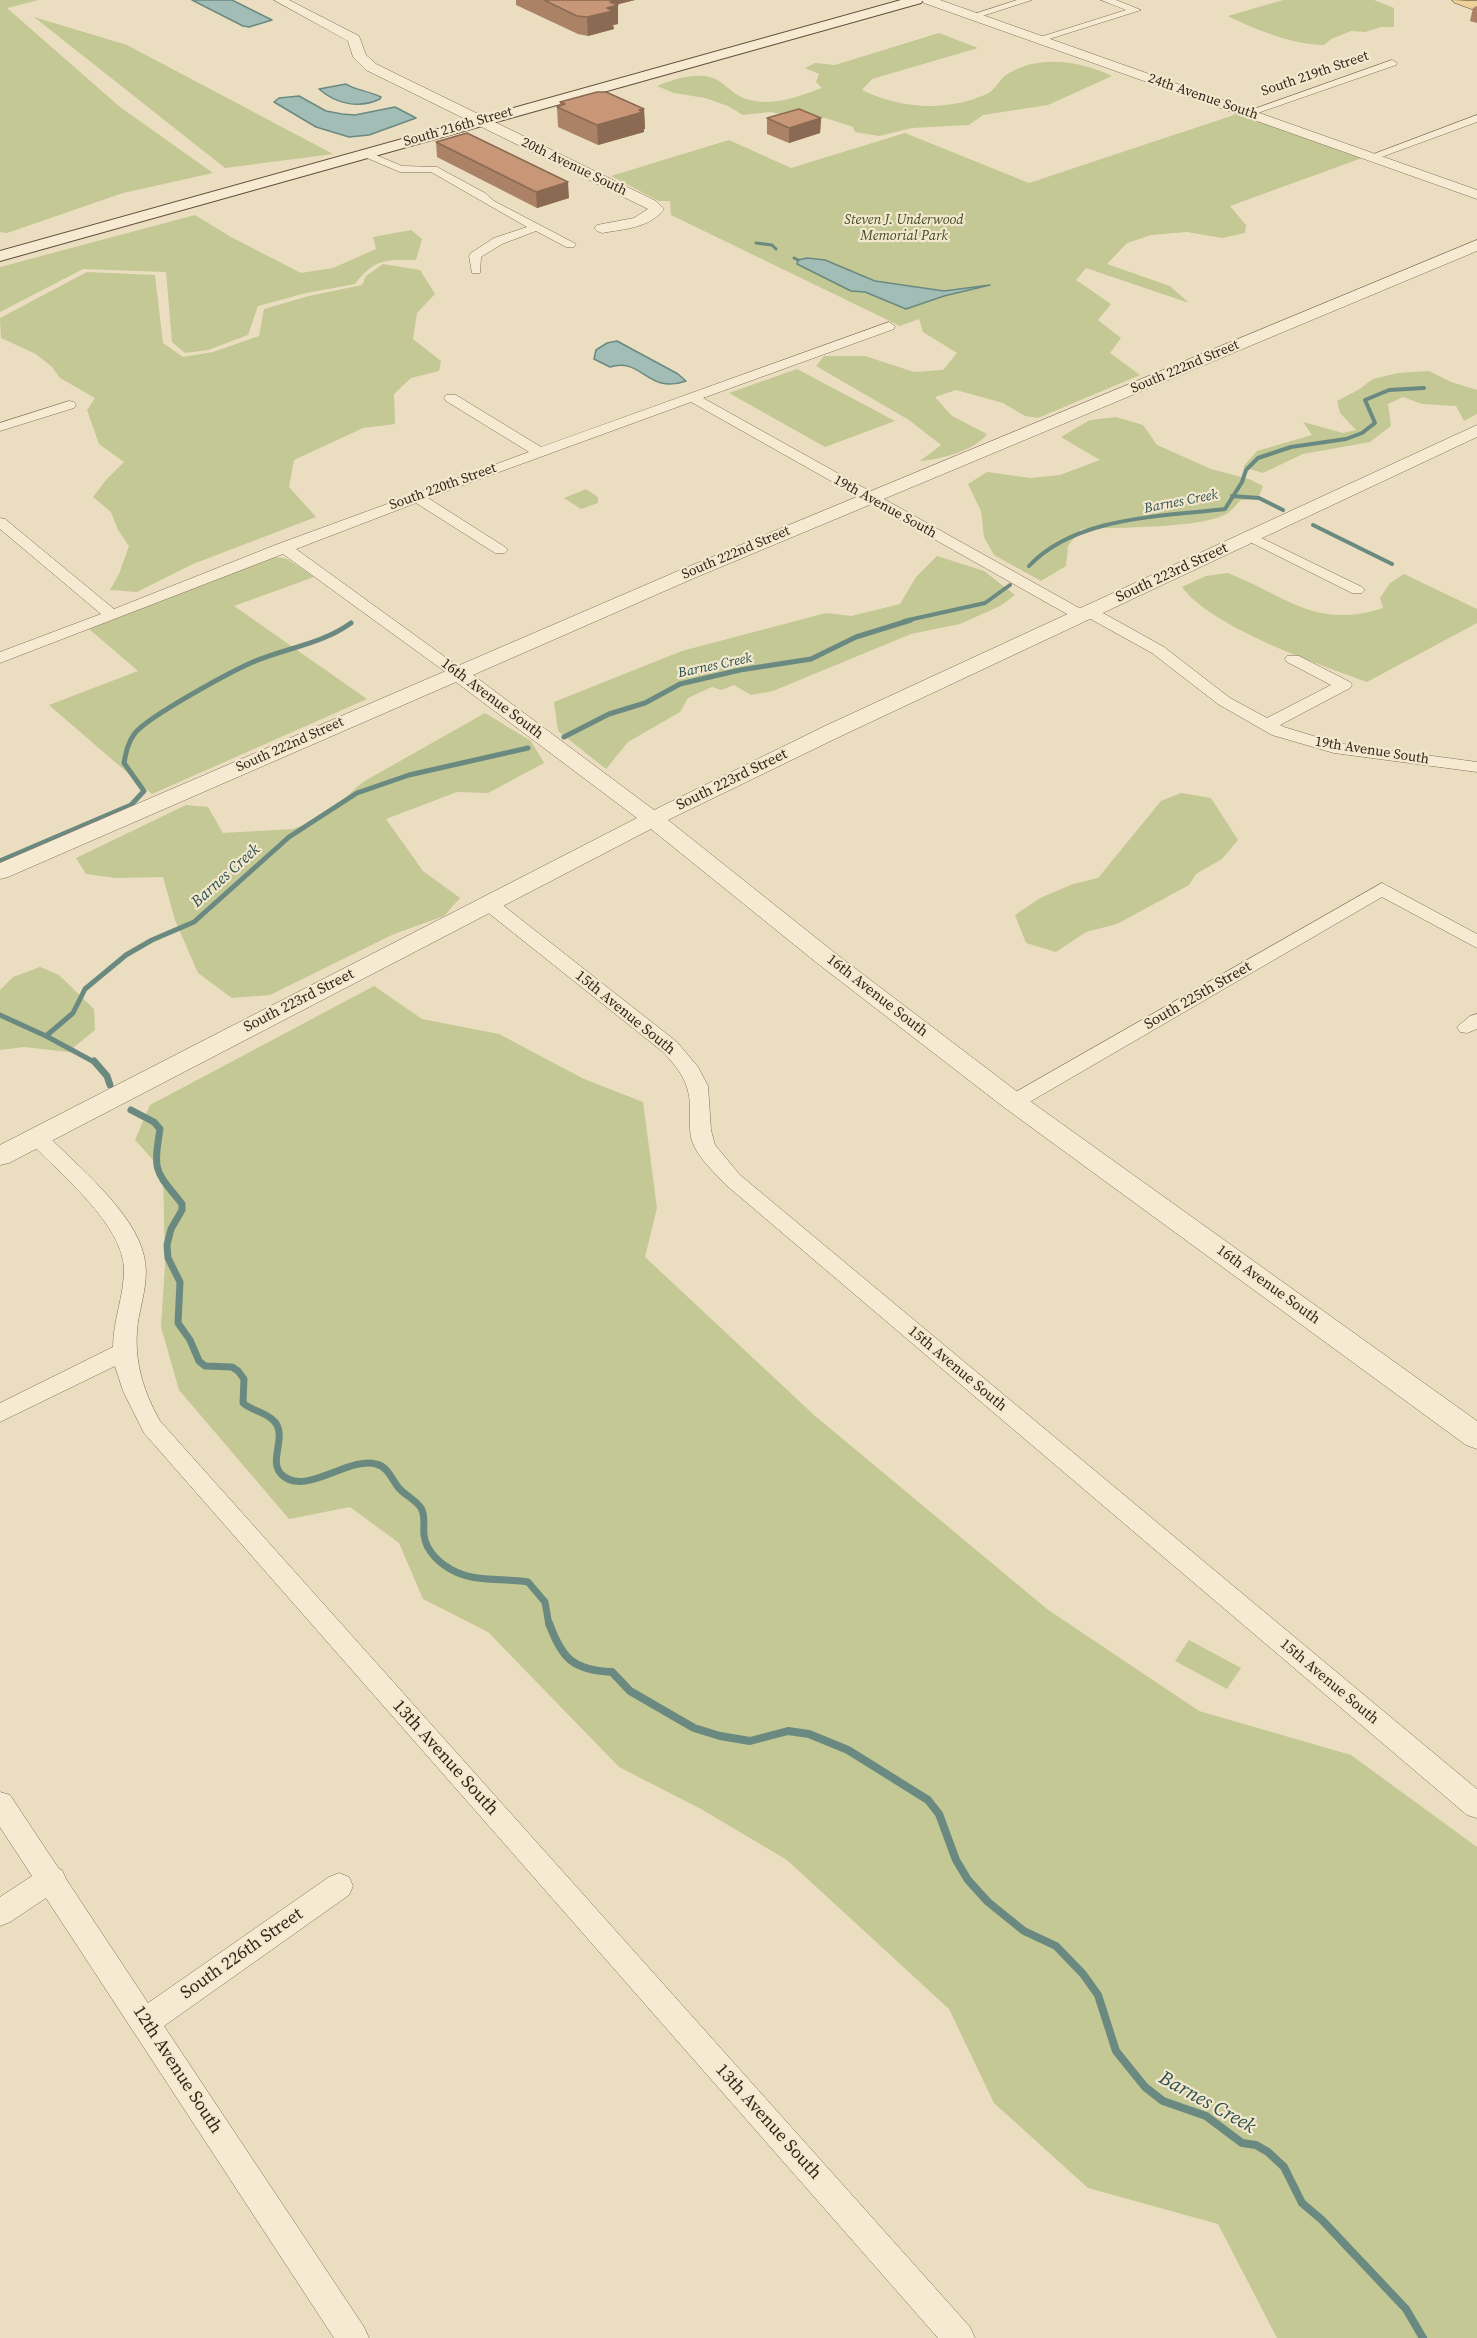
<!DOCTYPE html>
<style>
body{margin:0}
canvas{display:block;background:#ebddbf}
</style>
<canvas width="1477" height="2338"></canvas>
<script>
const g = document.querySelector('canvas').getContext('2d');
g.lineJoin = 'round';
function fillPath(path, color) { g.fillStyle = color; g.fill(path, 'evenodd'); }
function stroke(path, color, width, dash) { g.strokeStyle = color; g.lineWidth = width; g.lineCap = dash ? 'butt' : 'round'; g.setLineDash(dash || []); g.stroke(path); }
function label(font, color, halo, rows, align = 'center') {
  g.font = font + ' "Source Serif 4",serif'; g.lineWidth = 4.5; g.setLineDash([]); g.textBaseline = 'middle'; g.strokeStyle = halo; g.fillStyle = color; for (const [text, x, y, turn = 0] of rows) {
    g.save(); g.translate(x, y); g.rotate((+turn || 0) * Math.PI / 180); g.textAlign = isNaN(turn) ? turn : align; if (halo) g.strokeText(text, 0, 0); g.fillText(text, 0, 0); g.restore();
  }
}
const green = new Path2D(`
 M0 0H39L7 8 120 107 213 173 123 193 7 233 0 232Z
 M1283 0H1374L1394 8V27H1381L1365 32 1351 31 1331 39 1324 45C1294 45 1256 30 1228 16Z
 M34 17 127 45 333 154 225 168Z
 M939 33 978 48 872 79 862 90C902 109 946 112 987 94 995 90 999 80 1006 75 1038 54 1080 61 1112 76L1048 105 983 115 969 125 912 128 879 136 855 132 853 127 826 118 796 117 770 112 743 115 728 106 705 98 674 93 657 86C674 79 702 70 719 81 728 87 736 96 746 99 773 107 797 97 822 88L816 82 819 74 805 68 815 63 835 65Z
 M1237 114 1362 158 1230 206 1246 225 1245 233 1222 238 1187 232 1151 235 1127 243 1107 264 1170 286 1189 303 1086 268 1076 280 1111 304 1098 320 1121 338 1110 353 1140 375 1038 418 1025 416 1003 403 956 390 935 397 952 416 987 434C976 450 939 460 920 461L941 445 909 420 816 366 824 356H865L914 372 943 370 957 353 923 332 919 319 900 326 671 215 670 201H659L611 176 729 140 791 168 905 133 1029 183Z
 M195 215 231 237 301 273 333 268 376 249 373 237 411 230 422 239 416 260C385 260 375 258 355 284L306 293 258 306 248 335 208 350 185 353 172 342 166 272 83 269 0 312V267Z
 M383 264 420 270 435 294 417 313 413 339 441 361 439 371 411 378 394 394 395 424 363 428 294 460 289 487 316 517 193 564 137 592 110 590 119 574 129 546 118 530 111 512 93 497 106 480 124 462 99 444 87 410 95 398 60 378 52 367 36 354 1 338 0 318 87 272 155 275 163 343 183 357 213 352 259 336 264 309 309 296 362 285 366 276Z
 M797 369 895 421 825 447 729 393Z
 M1429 371 1451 382 1477 390V414L1464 421 1456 406 1422 404 1403 397 1388 404 1391 426 1370 442 1303 454 1263 473 1243 467 1257 451 1312 435 1303 422 1343 433 1356 430 1340 413 1337 401 1358 390 1373 379 1398 373Z
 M1116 417 1143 425 1157 445 1211 469 1249 479 1263 486 1258 499 1241 500C1237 504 1232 510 1228 513 1203 529 1114 527 1081 529L1068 546 1066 566 1041 581 994 555 984 537 981 511 968 484 987 472 1031 478 1060 475 1100 460 1061 437 1090 420Z
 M586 489 598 497V503L581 509 564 498Z
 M937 556 984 571 1015 595 1000 606 960 624 911 634 773 691 751 695 734 685 721 690 712 687 688 698 680 712 628 742 606 769 558 731 554 702 682 651 826 613 851 616 900 604 916 577Z
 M275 557 287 559 314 577 234 606 367 699 152 794 49 705 138 671 89 629 251 564Z
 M1228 573C1287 596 1315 630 1383 608L1380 598 1390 583 1404 574 1477 609V623L1367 682C1318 664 1212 628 1182 587L1206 576Z
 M485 713 531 741 544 763 488 793 457 792 386 819 423 871 460 898 444 916 394 934 270 995 232 998 198 973 175 920 163 877 116 878 86 874 76 858 186 805 208 807 223 833 293 829 321 819 363 782Z
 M1181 793 1211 798 1238 840 1222 859 1196 874 1189 885 1117 924 1086 932 1056 952 1026 943 1015 915 1040 898 1073 884 1098 878 1161 801Z
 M40 967 59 975 94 1009 95 1030 68 1052 24 1047 0 1050V990L13 977Z
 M374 986 422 1019 499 1034 584 1079 643 1102 657 1208 645 1257 814 1415 1047 1609 1199 1711 1351 1755 1477 1847V2338H1277L1218 2224 1088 2188 994 2103 949 2009 787 1860 701 1809 619 1767 488 1632 423 1599 399 1543 350 1507 289 1519 179 1390 161 1327 165 1265 163 1171 135 1140 150 1105Z
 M1189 1640 1241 1668 1227 1689 1175 1661Z`);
const water = new Path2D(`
 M192 0H232L272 20 249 27 243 26Z
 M346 84C355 90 369 91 381 97L380 99C359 109 336 104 319 89Z
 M299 96 326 111 342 114 355 115 395 107 416 118 369 135 349 137 316 127 274 102 279 98Z
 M807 258 825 260 875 281 944 291 990 285 944 296 906 309 865 292 851 291 797 264 798 260Z
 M617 341 678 374 686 381C647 395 643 357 610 367L594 359 596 350 607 343Z`);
const streamFar4 = new Path2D(`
 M756 243 772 245 776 249
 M794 258 798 260`);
const streamFar3 = new Path2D(`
 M1232 496 1259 498 1283 510
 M1313 525 1392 564
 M1029 566C1076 516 1161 517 1225 509L1242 482 1246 470 1258 458 1291 447 1346 439 1362 433 1375 423 1365 400 1389 390 1424 388
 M904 621 985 603 1010 585`);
const streamFar2 = new Path2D(`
 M564 737 609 714 645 703 680 684 740 670 811 659 856 637 911 620
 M0 861 131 805 144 791 124 763C126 752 128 742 135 733 149 716 230 672 253 662 286 648 322 644 351 623
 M0 1015 46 1036
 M96 1063 46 1036 73 1013 85 989 126 955 152 940 194 922 289 837 357 793 409 775 528 748`);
const streamFar1 = new Path2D(`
 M94 1061 107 1076 110 1085
 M131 1110 154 1122 160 1129C153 1173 155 1170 182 1204V1210L171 1229 167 1245 168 1258 180 1282 178 1323 190 1340 199 1361 205 1366 232 1367 238 1371 244 1379 243 1403C252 1411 266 1412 274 1421 288 1436 268 1460 281 1474 304 1498 348 1456 376 1464 388 1467 391 1478 398 1487 404 1495 415 1499 421 1508 426 1517 423 1526 424 1535 426 1552 441 1565 456 1572 477 1582 505 1578 528 1582L545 1602 549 1625`);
const stream = new Path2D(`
 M549 1623C562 1659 573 1670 612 1672L630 1691 694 1728 720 1736 750 1741 788 1731 809 1734 848 1750 928 1800 939 1814 956 1860 968 1880 988 1902 1024 1931 1056 1946 1083 1974 1098 1995 1116 2051 1145 2087 1163 2101 1206 2116 1242 2143 1256 2145 1268 2152 1284 2167 1302 2203 1322 2220 1406 2309 1423 2338`);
const minor = new Path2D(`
 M1017 0H1032L976 18 968 16Z
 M1101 0H1116L1141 10 1043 41 1034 39 1126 10Z
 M1392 60 1397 63 1396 65 1252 115H1244L1243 113Z
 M1477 115V122L1376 159 1372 160 1366 157Z
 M364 150 402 166 437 167 485 193 494 201 576 244 574 247H566L536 231 502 244 481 257 480 273H472L469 256 471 253 494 238 527 227 431 172H400L360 155 358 153Z
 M889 322 895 326 894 329 703 398 1081 609 1088 606 1094 608 1164 647 1230 698 1267 718 1331 685 1287 662 1285 659 1287 656H1299L1350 682 1352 685 1350 688 1280 725 1284 727 1336 743 1477 762V772L1334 753 1272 735 1218 704 1152 653 1087 617 1080 620 1074 618 691 402 428 498 505 547 508 550 505 553H495L416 503 296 549 463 670 465 673 463 676H451L283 554 0 663V652L101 614 0 529V518L5 519 114 609 278 544 529 452 446 401 444 398 446 395H456L541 447Z
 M69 401 74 402 76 405 74 408 0 431V423Z
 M1251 533 1362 587 1365 590 1362 593H1352L1246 540 1244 537Z
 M1382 883 1477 934V948L1382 897 1021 1107 1014 1109 1007 1107 1004 1102 1007 1097Z
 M488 897 495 899 677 1042 698 1067 708 1086 711 1130 715 1145 740 1175 1477 1789V1818L1467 1815 726 1185C714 1172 698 1158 692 1141 689 1131 690 1119 690 1108 690 1083 679 1069 663 1052L481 907 479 903 481 899Z
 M1477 1014V1029L1467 1033 1460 1032 1457 1027 1470 1016Z
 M37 1130 44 1132C76 1165 134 1211 144 1256 149 1276 143 1296 139 1316 132 1354 141 1387 160 1421L970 2327 975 2338H938L144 1433 123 1391 115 1366 0 1422V1403L113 1347C113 1321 124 1296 124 1269 123 1224 59 1173 30 1142L27 1137 30 1132Z
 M0 1792 10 1795 59 1869 62 1870 66 1879 148 2003 329 1877 339 1873 349 1877 353 1886 349 1895 164 2026 364 2327 369 2338H334L46 1898 10 1922 0 1926V1897L32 1876 0 1827Z`);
const tertiary = new Path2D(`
 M274 0H289L359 36 366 55 376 64 656 201 664 209C650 228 624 229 602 233L597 231 594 228 597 225 634 218 648 209 366 70 353 57 348 41Z
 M922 0H940L1477 190V199L924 3Z
 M1477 240V251L692 579 473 675 654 810 825 726 1477 425V437L841 736 668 820 835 953 1023 1096 1477 1421V1449L1466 1445 1005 1108 817 963 651 829 9 1163 0 1165V1145L637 818 456 682 8 877 0 879V863L678 571Z`);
const secondary = new Path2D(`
 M901 0H923L921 3 0 261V251Z`);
const primary = new Path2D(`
 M1452 0 1477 1V11L1455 3Z`);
const wall = new Path2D(`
 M516 0H635L616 5 618 24 613 25 614 29 588 36 578 34 516 5Z
 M1477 6V23L1470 21 1473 8Z
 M560 102 644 109 645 129H644V132L598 145 558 127 557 107 560 106Z
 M767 118H821L820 133 789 143 767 134Z
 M436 142 569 198 537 208 437 157Z`);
const shadedWall = new Path2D(`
 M592 0H635L614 5H618V24L613 25 614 29 588 36 587 17Z
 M644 109 645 129H644V132L598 145 597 125Z
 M821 118 820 133 789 143V128Z
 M568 182 569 198 537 208 536 192Z`);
const building = new Path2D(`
 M544 0H611L614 1 610 2 618 5 607 8 613 11 587 17 577 16Z
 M597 92H606L644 109 639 110 643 112 597 125 557 107 565 104 560 102Z
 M799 109 821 118 789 128 767 118Z
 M467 133 568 182 536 192 436 142Z`);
const farStreetnames = [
 ["South 219th Street",1315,74,-19],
 ["24th Avenue South",1203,97,19],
 ["South 216th Street",458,127,-16],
 ["20th Avenue South",574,167,26],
 ["South 222nd Street",1185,367,-23],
 ["South 220th Street",443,487,-20],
 ["19th Avenue South",885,507,29],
 ["South 222nd Street",736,553,-23],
 ["South 222nd Street",290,745,-24],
 ["19th Avenue South",1372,751,9]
];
const farParknames = [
 ["Steven J. Underwood",904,220],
 ["Memorial Park",904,236]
];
const farWaternames = [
 ["Barnes Creek",1181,502,-11],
 ["Barnes Creek",715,666,-12]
];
const streetNames = [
 ["South 223rd Street",1172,573,-25],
 ["16th Avenue South",492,699,37],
 ["South 223rd Street",732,780,-26],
 ["16th Avenue South",877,996,38],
 ["South 225th Street",1198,996,-30],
 ["South 223rd Street",299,1001,-27],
 ["15th Avenue South",625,1013,39],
 ["16th Avenue South",1268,1285,36],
 ["15th Avenue South",957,1369,40],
 ["15th Avenue South",1329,1682,40]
];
const waterNames = [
 ["Barnes Creek",226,876,-42]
];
const nearStreetnames = [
 ["13th Avenue South",445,1758,48],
 ["South 226th Street",242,1954,-35],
 ["12th Avenue South",177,2070,57],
 ["13th Avenue South",768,2122,48]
];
const nearWaternames = [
 ["Barnes Creek",1207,2103,29]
];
fillPath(green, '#c3c894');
fillPath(water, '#a2bdb5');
stroke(water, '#6a8a81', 1.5);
stroke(streamFar4, '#6a8a81', 3);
stroke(streamFar3, '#6a8a81', 4);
stroke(streamFar2, '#6a8a81', 5);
stroke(streamFar1, '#6a8a81', 7);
stroke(stream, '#6a8a81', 8);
stroke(minor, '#826e59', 1);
stroke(tertiary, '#826e59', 1);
stroke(secondary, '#644f3c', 2);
stroke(primary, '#503d2d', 1);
fillPath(minor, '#f6ebd2');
fillPath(tertiary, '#f6ebd2');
fillPath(secondary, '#f6ebd2');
fillPath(primary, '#edd198');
fillPath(wall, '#ab8266');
fillPath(shadedWall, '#8b6a53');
fillPath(building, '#c79777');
stroke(building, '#8b6a53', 1.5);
label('14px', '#33271c', '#f3e8ce', farStreetnames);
label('italic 14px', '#444e24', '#f3e8ce', farParknames);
label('italic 14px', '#2c524f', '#f3e8ce', farWaternames);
label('15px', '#33271c', '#f3e8ce', streetNames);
label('italic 16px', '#2c524f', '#f3e8ce', waterNames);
label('18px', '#33271c', '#f3e8ce', nearStreetnames);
label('italic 20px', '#2c524f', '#f3e8ce', nearWaternames);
</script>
